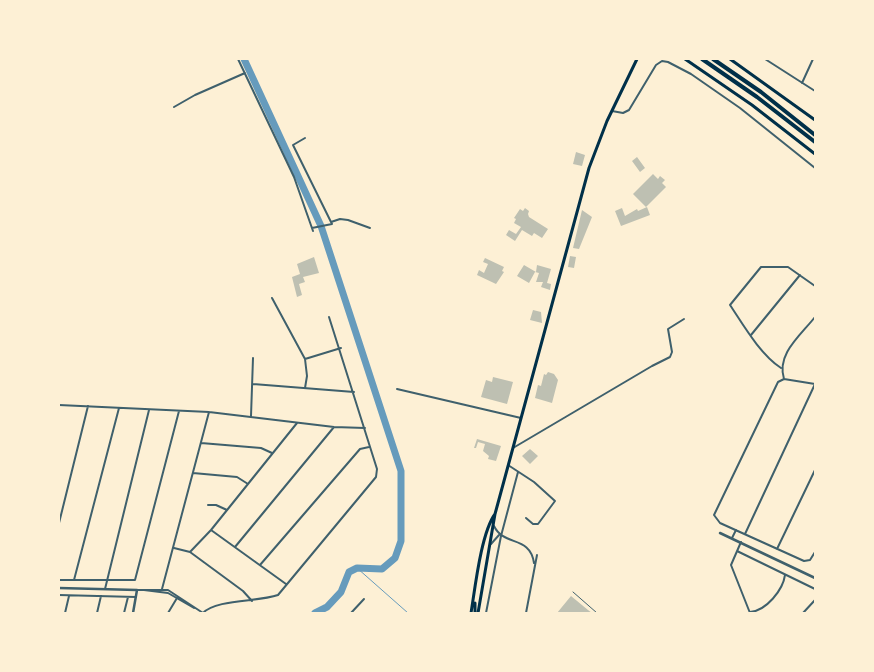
<!DOCTYPE html>
<style>
body{margin:0}
#map{position:relative;width:874px;height:672px;overflow:hidden;background:#fdf0d5;font-family:"Fira Sans",sans-serif}
canvas{display:block}
.frame{position:absolute;inset:0;border:60px solid #fdf0d5;pointer-events:none}
</style>
<div id="map">
<canvas width="874" height="672"></canvas>
<div class="frame"></div>
</div>
<script>
const g = document.querySelector('canvas').getContext('2d');
g.lineJoin = 'round';
function stroke(path, color, width, dash) { g.strokeStyle = color; g.lineWidth = width; g.lineCap = dash ? 'butt' : 'round'; g.setLineDash(dash || []); g.stroke(path); }
function fillPath(path, color) { g.fillStyle = color; g.fill(path, 'evenodd'); }
const stream = new Path2D(`
 M357 568 408 613`);
const river = new Path2D(`
 M244 59 321 226 401 471V541L395 558 382 569 357 568 349 572 341 592 327 607 315 613`);
const building = new Path2D(`
 M576 152 585 155 582 166 573 164Z
 M637 157 645 168 640 172 632 161Z
 M653 174 658 179 660 176 665 180 662 183 666 187 646 207 633 194Z
 M647 207 650 215 621 226 615 211 622 208 625 216 637 209 638 211Z
 M525 208 529 211 528 214 529 217 548 229 542 238 534 233 532 236 522 230 515 241 506 235 509 230 516 234 521 227 514 223 516 219 514 218 520 209 523 211Z
 M582 210 592 217 579 249 573 248Z
 M570 256 576 257 574 268 568 267Z
 M314 257 319 273 303 277 305 282 299 284 302 295 297 297 292 277 300 274 297 264Z
 M485 258 504 267 502 271 504 272 496 284 477 275 479 270 484 273 488 264 483 262Z
 M524 265 536 272 537 265 551 269 547 283 551 284 550 290 541 287 543 282H536L539 273 535 272 529 283 517 276Z
 M533 310 541 312 542 323 530 320Z
 M548 372 554 374 558 380 552 403 535 398 538 385 541 386 544 374 546 375Z
 M493 377 513 382 507 404 481 397 486 380 492 382Z
 M477 439 501 446 496 461 488 459 489 456 483 451 485 444 478 442 476 448H474Z
 M530 449 538 456 530 464 522 456Z
 M571 596 588 610 592 613H557Z`);
const service = new Path2D(`
 M573 592 597 613`);
const minor = new Path2D(`
 M238 59 294 177 313 231
 M765 59 815 91
 M802 83 813 59
 M174 107 195 95 245 73
 M612 111 623 113 629 110 656 65 662 61 668 62 691 74 740 108 815 168
 M305 138 293 145 331 222
 M312 228 332 224 331 222 340 219 348 220 370 228
 M272 298 305 359 307 376 305 388
 M751 335 800 275
 M305 359 341 348
 M781 368C760 354 744 326 730 305L761 267H788L815 286
 M784 379C776 354 801 335 815 317
 M253 384 354 392
 M815 384 784 379 778 382 714 515 720 523 804 561 810 560 815 552
 M397 389 521 418
 M59 405 209 412 334 427 365 428
 M251 416 253 358
 M201 443 261 448 272 453
 M513 448 652 366 670 357 672 352 668 329 684 319
 M508 465 534 482 555 501 538 524H533L526 518
 M193 473 237 477 248 484
 M208 505H216L227 510
 M59 523 88 406
 M494 526C504 547 530 535 534 563
 M211 530 286 584
 M745 534 815 384
 M732 538 736 530
 M741 542 731 565 750 613
 M491 544 499 535
 M235 547 334 427
 M174 548 190 552 243 591 252 601
 M777 549 815 470
 M737 551 815 589
 M190 552 211 530 297 423
 M260 565 360 449 369 447
 M59 580H135L179 411
 M74 580 119 408
 M105 589 149 410
 M162 589 209 412
 M137 590H168L203 613
 M144 590 168 593 194 608
 M59 595 136 597
 M750 612C766 611 783 590 785 575
 M65 613 69 596
 M97 613 101 596
 M124 613 128 597
 M168 613 177 598
 M203 613C216 599 259 602 278 595L376 477 377 469 329 317
 M351 613 364 599
 M486 613 501 536 518 472
 M526 613 537 555
 M803 613 815 600`);
const tertiary = new Path2D(`
 M720 533 815 578
 M59 588 137 590 133 613`);
const secondary = new Path2D(`
 M475 603V613
 M471 613C475 589 481 533 495 514
 M478 613 495 514 589 168 607 121 637 59`);
const primary = new Path2D(`
 M685 59 752 105 815 154
 M730 59 815 120`);
const motorway = new Path2D(`
 M702 59 757 97 815 142
 M713 59 761 92 815 135`);
stroke(stream, '#669bbc', 1);
stroke(river, '#669bbc', 7);
fillPath(building, '#bec0b2');
stroke(service, '#3f606c', 1);
stroke(minor, '#3f606c', 2);
stroke(tertiary, '#3f606c', 2.5);
stroke(secondary, '#003049', 3);
stroke(primary, '#003049', 3);
stroke(motorway, '#003049', 4);
</script>
